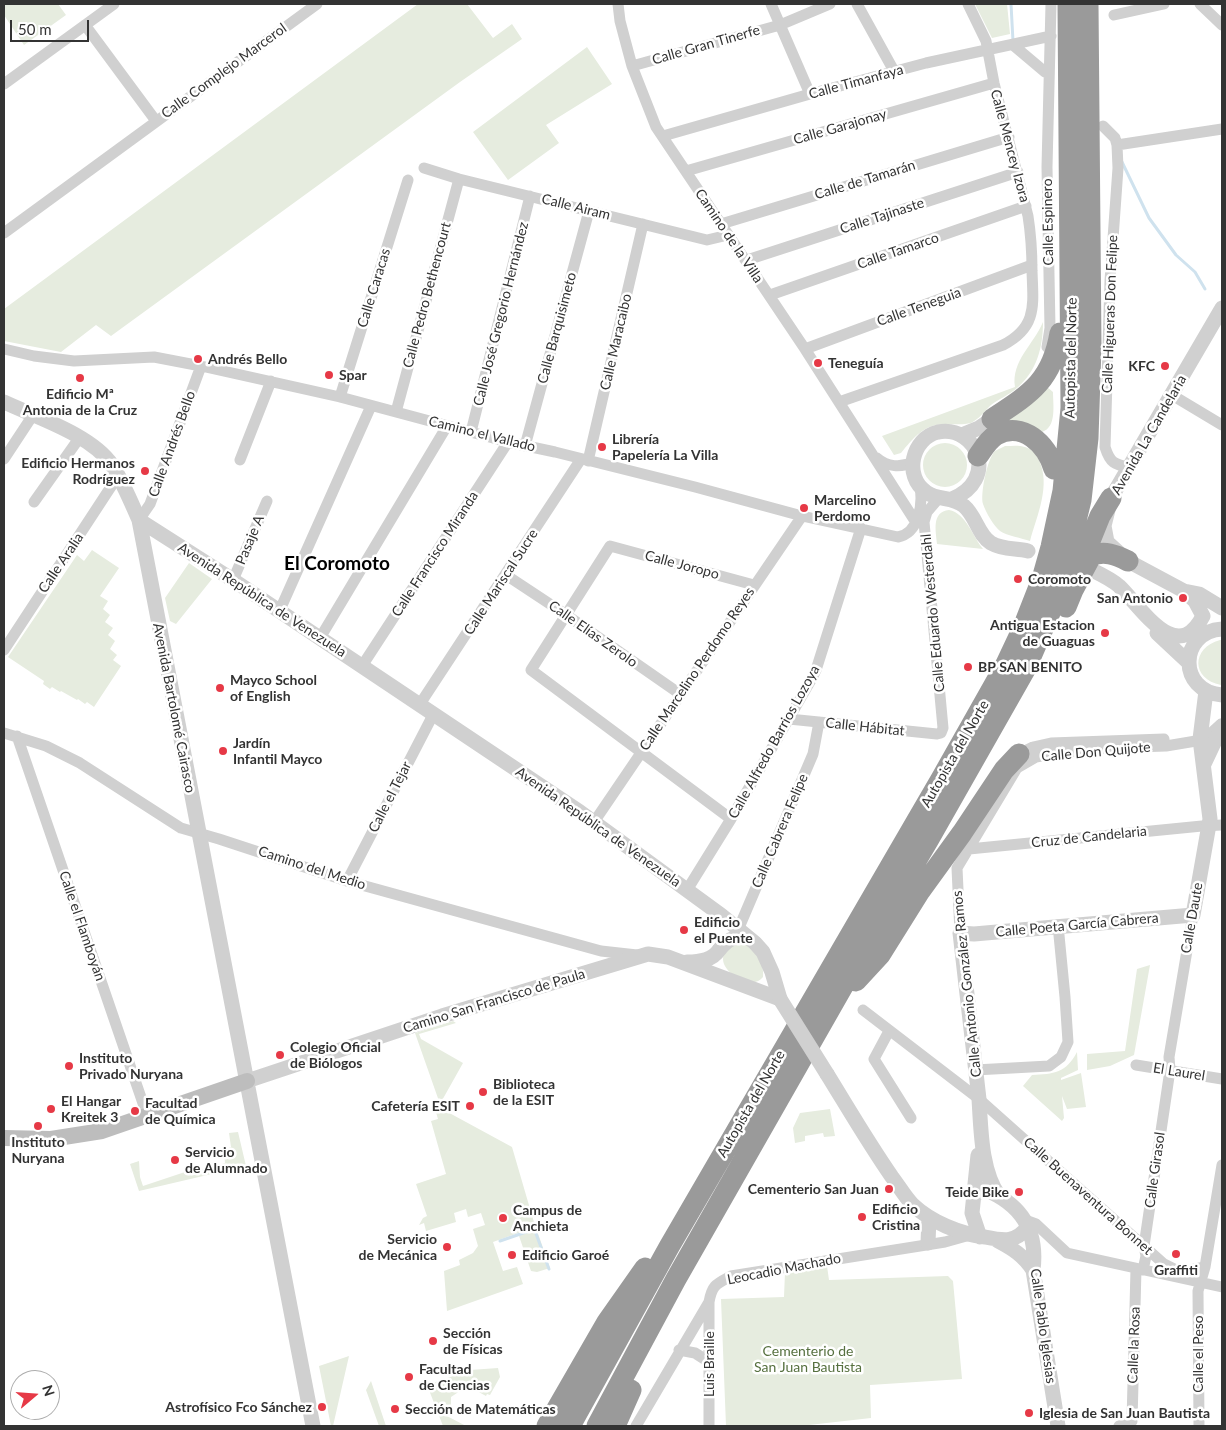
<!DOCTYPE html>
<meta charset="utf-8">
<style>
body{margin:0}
#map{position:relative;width:1226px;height:1430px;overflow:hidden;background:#fff;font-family:Lato,sans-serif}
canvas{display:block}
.frame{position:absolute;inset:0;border:5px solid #333;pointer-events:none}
.north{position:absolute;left:10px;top:1370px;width:50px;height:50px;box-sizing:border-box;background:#fff;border:1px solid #adadad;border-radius:50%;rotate:72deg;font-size:14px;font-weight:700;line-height:20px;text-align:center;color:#333}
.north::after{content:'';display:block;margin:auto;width:18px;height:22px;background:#e63946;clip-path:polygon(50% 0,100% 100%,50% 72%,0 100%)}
.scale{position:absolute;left:10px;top:20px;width:79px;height:22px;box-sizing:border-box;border:2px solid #333;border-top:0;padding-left:6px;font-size:15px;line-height:18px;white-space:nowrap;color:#333;-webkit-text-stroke:4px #fff;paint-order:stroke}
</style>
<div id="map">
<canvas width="1226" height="1430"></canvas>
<div class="frame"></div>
<div class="north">N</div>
<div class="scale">50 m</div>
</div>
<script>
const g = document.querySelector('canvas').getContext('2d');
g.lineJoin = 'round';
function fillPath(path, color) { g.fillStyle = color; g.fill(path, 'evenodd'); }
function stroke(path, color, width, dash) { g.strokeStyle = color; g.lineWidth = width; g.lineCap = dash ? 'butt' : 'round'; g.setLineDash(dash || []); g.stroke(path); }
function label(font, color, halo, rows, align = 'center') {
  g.font = font + ' Lato,sans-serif'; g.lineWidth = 5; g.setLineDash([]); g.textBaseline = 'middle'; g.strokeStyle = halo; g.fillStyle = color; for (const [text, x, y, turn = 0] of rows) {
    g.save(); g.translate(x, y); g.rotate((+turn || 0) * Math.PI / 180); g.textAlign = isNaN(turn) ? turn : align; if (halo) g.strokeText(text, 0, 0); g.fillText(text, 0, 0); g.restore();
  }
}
const green = new Path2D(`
 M4 4H58L66 15 24 45 4 15Z
 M418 4H467L493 38 512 24 522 39 460 82 111 336 96 325 61 352 4 341V309Z
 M975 4H1007L1010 34 992 38Z
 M587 47 612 84 546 125 559 143 508 180 473 132Z
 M1043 322C1043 347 1037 371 1017 388 1009 395 999 399 991 405 985 411 979 419 971 423 963 425 955 424 948 424 925 423 914 437 901 453L894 455 882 436 1015 387C1011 361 1034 344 1043 322Z
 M1047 387 1053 392C1053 405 1057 427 1042 432L1008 423 1007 418Z
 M923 465a22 22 0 1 1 44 0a22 22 0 1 1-44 0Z
 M1005 446C1012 446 1019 445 1025 447 1032 449 1036 454 1039 460 1051 486 1037 515 1030 541 1022 538 1007 536 1000 531 994 526 986 513 983 504 980 495 987 459 995 451 998 449 1002 448 1005 446Z
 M949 510C966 513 973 537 983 549L937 544C936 531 931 512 949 510Z
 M92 550 119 568 100 596 108 601 103 609 110 615 105 622 113 628 108 635 115 641 110 649 117 655 113 660 121 666 94 707 87 702 85 704 78 699 77 700 61 691 60 692 52 687 50 689 43 684 44 681 8 657 77 555 84 561Z
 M189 563 212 579 176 624 170 621 165 598Z
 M1220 640H1222L1221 685C1191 679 1191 648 1220 640Z
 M744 943C754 949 765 964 763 977 753 991 723 974 723 959 723 954 725 951 727 947Z
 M1150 965 1134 1055 1110 1066 1087 1070V1054L1125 1051 1137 969Z
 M453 1021 456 1023 419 1034 421 1039 463 1063 440 1104 415 1033Z
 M1077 1052 1078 1070 1061 1078V1080L1081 1073 1086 1107 1067 1109 1062 1096 1064 1118 1062 1121 1023 1086 1032 1075C1054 1074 1066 1073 1077 1052Z
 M435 1109H442L512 1147 533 1219 550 1268 537 1272 531 1271 518 1233 493 1242 503 1271 517 1267 523 1284 447 1311 444 1271 460 1265 459 1260 473 1253 478 1246 473 1229 485 1225 481 1213 468 1217 466 1209 454 1213 456 1222 426 1231 424 1223 419 1225 423 1218 427 1216 416 1184 446 1174 431 1121 438 1119Z
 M830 1109 835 1136 824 1137 823 1133 805 1136V1141L795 1143 793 1128 800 1113Z
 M238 1132 246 1166 139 1191 130 1164 139 1161 140 1177 143 1186 200 1167 204 1170 225 1163 224 1150 231 1147 229 1133Z
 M827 1266 829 1280 948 1276 953 1281 962 1379 870 1385 871 1418 800 1426H726L721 1299 784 1297 785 1272Z
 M349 1356 333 1426H331L319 1366Z
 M498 1368 500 1377 490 1395 487 1394 486 1396 464 1384 457 1393 451 1397V1404L445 1415 466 1426H443L429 1390 433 1383 470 1370Z
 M371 1381 386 1426H379L366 1390Z`);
const stream = new Path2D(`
 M1011 4 1013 41
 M1122 162 1149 218 1176 255 1195 272 1205 289
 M500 1241 529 1231H535L549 1269`);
const minor = new Path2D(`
 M618 4 620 21 632 66 656 127 805 349 915 521
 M771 4 810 94
 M857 4 894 71
 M1200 4 1222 25
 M1114 15 1164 4
 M85 25 156 121
 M1013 45 1045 72
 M632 66 780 25 830 4
 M4 84 114 4
 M1103 126 1115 138 1117 145 1118 168 1110 281 1105 447C1110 463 1114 464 1130 468
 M663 136 810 94 926 63 1051 36
 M1117 145 1222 129
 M424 168 459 179 707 240 728 235
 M686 171 994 83
 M721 224 1009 137
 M4 233 317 4
 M747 260 1018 172
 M770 295 1026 206
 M1047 347 1050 328 1047 167 1051 4
 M4 349 34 356 74 361 154 357 201 366 340 397 508 442 555 452 695 487 802 516 898 537C919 533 923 504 920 487
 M805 349 1032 265
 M1172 395 1222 425
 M340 397 408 180
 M839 402 1003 345C1038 327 1033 304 1032 271 1032 252 1031 235 1028 216L994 83 986 41 968 4
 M396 412 459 179
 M471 432 530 196
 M525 446 589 211
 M877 458C887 467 901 468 913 462
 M4 459 33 415
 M240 460 271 381
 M588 461 643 224
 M34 502 80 437
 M139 520 150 504 201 366
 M506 575 565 614 680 694
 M233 580 267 501
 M279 612 371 406
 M320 638 447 426
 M4 650 118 476
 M362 666 508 442
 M420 704 581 459
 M789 719 937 734 941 733 943 728 924 522 927 512 939 498
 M4 733 46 746 80 763 181 828 219 839 347 881 601 951 637 955
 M17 736 147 1115
 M1019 754 1033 747 1051 743 1164 739
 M731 819 531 670 610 546 754 585
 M594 822 802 516
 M969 849 1202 826 1222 825
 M347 881 434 713
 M687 890 731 819 811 680 816 670 861 528
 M960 933 957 868 1017 768 1036 757 1057 753 1106 748 1166 746 1196 741 1211 733 1221 724
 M735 937 813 754 819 722
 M863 1010 979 1099 1164 1264 1180 1272 1205 1267
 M889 1031 874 1059 911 1118
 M1136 1065 1222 1079
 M975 1070 1049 1066 1061 1057 1068 1042 1065 997 1058 925
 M1025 1220 1036 1224 1067 1253 1222 1287
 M1143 1270 1146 1256 1144 1246 1170 1070 1169 1057 1193 915
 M679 1350 695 1353 709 1362
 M636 1426 709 1302C712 1285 716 1284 731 1276L945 1242 970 1235
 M709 1426V1302
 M1119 1426 1132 1421 1136 1269
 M1199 1426 1198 1291 1205 1267 1222 1165`);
const tertiary = new Path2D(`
 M1222 308 1111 498 1104 526 1107 542 1128 561 1184 591 1199 594 1222 608
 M4 402C36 417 92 435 112 465 123 482 131 502 139 520 195 823 257 1124 313 1426
 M962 435 979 428 992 419
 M952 499C999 480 978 425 938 432 912 438 903 476 926 492 938 501 953 496 964 506 976 516 978 535 991 543 1003 550 1016 548 1028 551
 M139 520 233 580 580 812 721 915 755 943 763 952 772 972 780 999
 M1088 568C1098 573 1110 578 1119 586 1141 607 1177 667 1203 616L1195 601 1184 591
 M1222 629C1178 632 1178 692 1222 695
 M1157 633 1188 662
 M1204 764 1222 726
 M687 962C698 962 712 961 719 950 723 945 728 940 734 938 738 937 743 937 746 936
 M827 1074C848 1108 869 1144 892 1177 899 1186 905 1197 913 1205 931 1222 960 1234 985 1237 1005 1241 1015 1243 1029 1226
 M247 1081 442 1016 648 954 668 957 780 999
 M978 1155 972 1213 980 1237
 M974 1195 984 1189C1021 1204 1038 1230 1033 1270L1058 1426
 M999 1196C981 1171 981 1130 979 1099L960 933 974 934 1193 915 1210 819 1200 739 1206 691
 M998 1241C1013 1249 1023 1255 1033 1270
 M928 1243 929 1217`);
const secondary = new Path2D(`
 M4 1138 51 1139 102 1131 247 1081`);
const motorway = new Path2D(`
 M992 419C1030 394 1052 381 1060 333
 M978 456C983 449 988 440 996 435 1023 420 1047 445 1054 469
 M1079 568 1100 516 1111 498
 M1066 607 1073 590 1091 556C1104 550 1116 555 1128 561
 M856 981 880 955 920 891 962 833 1004 770 1019 754
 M547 1426 607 1322 645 1268
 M570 1426 669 1247 941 779 1006 664 1022 630 1042 579 1051 547 1063 491 1071 408 1068 4
 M597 1426 676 1279 871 937 929 839 1026 668 1052 608 1061 582 1081 500 1088 438 1091 347 1088 4
 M615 1426 631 1390`);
const tertiaryBridge = new Path2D(`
 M780 999 827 1074`);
const markers = [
 [198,359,5,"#e63946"],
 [818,363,5,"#e63946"],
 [1165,366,5,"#e63946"],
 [329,375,5,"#e63946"],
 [80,378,5,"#e63946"],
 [602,447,5,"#e63946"],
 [145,471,5,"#e63946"],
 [804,508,5,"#e63946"],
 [1018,579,5,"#e63946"],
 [1183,598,5,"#e63946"],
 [1105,633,5,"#e63946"],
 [968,667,5,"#e63946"],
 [220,688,5,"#e63946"],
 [223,751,5,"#e63946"],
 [684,930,5,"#e63946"],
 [280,1055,5,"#e63946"],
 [69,1066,5,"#e63946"],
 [483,1092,5,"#e63946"],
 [470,1106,5,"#e63946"],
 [51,1109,5,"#e63946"],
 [135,1111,5,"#e63946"],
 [38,1126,5,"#e63946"],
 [175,1160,5,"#e63946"],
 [889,1189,5,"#e63946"],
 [1019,1192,5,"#e63946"],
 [862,1217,5,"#e63946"],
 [503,1218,5,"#e63946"],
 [447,1247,5,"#e63946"],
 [1176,1254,5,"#e63946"],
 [512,1255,5,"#e63946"],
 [433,1341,5,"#e63946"],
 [409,1377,5,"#e63946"],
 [322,1407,5,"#e63946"],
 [395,1409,5,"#e63946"],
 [1029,1413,5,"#e63946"]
];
const streetNames = [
 ["Calle Gran Tinerfe",706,45,-16],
 ["Calle Complejo Marcerol",224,71,-36],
 ["Calle Timanfaya",856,82,-15],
 ["Calle Garajonay",840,127,-16],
 ["Calle Mencey Izora",1010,146,75],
 ["Calle de Tamarán",865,180,-17],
 ["Calle Airam",576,207,14],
 ["Calle Tajinaste",882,216,-18],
 ["Calle Espinero",1048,222,-91],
 ["Camino de la Villa",729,236,56],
 ["Calle Tamarco",898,251,-19],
 ["Calle Caracas",374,288,-73],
 ["Calle Pedro Bethencourt",427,295,-75],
 ["Calle Teneguia",919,307,-20],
 ["Calle José Gregorio Hernández",501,314,-76],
 ["Calle Higueras Don Felipe",1110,314,-88],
 ["Calle Barquisimeto",557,328,-75],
 ["Calle Maracaibo",616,342,-77],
 ["Autopista del Norte",1071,358,-89],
 ["Camino el Vallado",482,434,14],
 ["Avenida La Candelaria",1149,435,-60],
 ["Calle Andrés Bello",172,444,-70],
 ["Pasaje A",250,540,-67],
 ["Calle Francisco Miranda",435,554,-57],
 ["Calle Aralia",61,563,-56],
 ["Calle Joropo",682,565,15],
 ["Calle Mariscal Sucre",501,582,-57],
 ["Avenida República de Venezuela",262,600,33],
 ["Calle Eduardo Westerdahl",933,613,-95],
 ["Calle Elías Zerolo",593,634,35],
 ["Calle Marcelino Perdomo Reyes",697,669,-56],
 ["Avenida Bartolomé Cairasco",174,708,79],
 ["Calle Hábitat",865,727,6],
 ["Calle Alfredo Barrios Lozoya",774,742,-61],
 ["Calle Don Quijote",1096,752,-5],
 ["Autopista del Norte",955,754,-60],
 ["Calle el Tejar",390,797,-63],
 ["Avenida República de Venezuela",598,827,35],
 ["Calle Cabrera Felipe",780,831,-67],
 ["Cruz de Candelaria",1089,837,-6],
 ["Camino del Medio",312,868,18],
 ["Calle Daute",1192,918,-80],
 ["Calle Poeta García Cabrera",1077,925,-5],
 ["Calle el Flamboyán",82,926,71],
 ["Calle Antonio González Ramos",967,984,-96],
 ["Camino San Francisco de Paula",494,1001,-17],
 ["El Laurel",1179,1072,9],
 ["Autopista del Norte",751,1104,-60],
 ["Calle Girasol",1155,1170,-82],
 ["Calle Buenaventura Bonnet",1088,1196,42],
 ["Leocadio Machado",784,1269,-11],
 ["Calle Pablo Iglesias",1043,1326,82],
 ["Calle la Rosa",1134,1345,-88],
 ["Calle el Peso",1198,1354,-90],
 ["Luis Braille",709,1364,-90]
];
const poiNames = [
 ["Andrés Bello",208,359],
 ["Teneguía",828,363],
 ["KFC",1155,366,"right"],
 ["Spar",339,375],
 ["Edificio Mª",80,394,"center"],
 ["Antonia de la Cruz",80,410,"center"],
 ["Librería",612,439],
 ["Papelería La Villa",612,455],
 ["Edificio Hermanos",135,463,"right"],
 ["Rodríguez",135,479,"right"],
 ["Marcelino",814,500],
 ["Perdomo",814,516],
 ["Coromoto",1028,579],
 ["San Antonio",1173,598,"right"],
 ["Antigua Estacion",1095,625,"right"],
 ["de Guaguas",1095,641,"right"],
 ["BP SAN BENITO",978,667],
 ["Mayco School",230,680],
 ["of English",230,696],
 ["Jardín",233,743],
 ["Infantil Mayco",233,759],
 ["Edificio",694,922],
 ["el Puente",694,938],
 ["Colegio Oficial",290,1047],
 ["de Biólogos",290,1063],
 ["Instituto",79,1058],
 ["Privado Nuryana",79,1074],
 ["Biblioteca",493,1084],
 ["de la ESIT",493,1100],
 ["El Hangar",61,1101],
 ["Kreitek 3",61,1117],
 ["Facultad",145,1103],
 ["de Química",145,1119],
 ["Cafetería ESIT",460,1106,"right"],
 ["Instituto",38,1142,"center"],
 ["Nuryana",38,1158,"center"],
 ["Servicio",185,1152],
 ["de Alumnado",185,1168],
 ["Cementerio San Juan",879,1189,"right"],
 ["Teide Bike",1009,1192,"right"],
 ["Edificio",872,1209],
 ["Cristina",872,1225],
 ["Campus de",513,1210],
 ["Anchieta",513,1226],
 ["Servicio",437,1239,"right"],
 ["de Mecánica",437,1255,"right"],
 ["Edificio Garoé",522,1255],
 ["Graffiti",1176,1270,"center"],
 ["Sección",443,1333],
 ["de Físicas",443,1349],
 ["Facultad",419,1369],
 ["de Ciencias",419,1385],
 ["Astrofísico Fco Sánchez",312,1407,"right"],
 ["Sección de Matemáticas",405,1409],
 ["Iglesia de San Juan Bautista",1039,1413]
];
const parkNames = [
 ["Cementerio de",808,1351],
 ["San Juan Bautista",808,1367]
];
const districtNames = [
 ["El Coromoto",337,564]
];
fillPath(green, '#e6ecdf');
stroke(stream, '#cfe2ee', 3);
stroke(minor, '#d0d0d0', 11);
stroke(tertiary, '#d0d0d0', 15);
stroke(secondary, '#bdbdbd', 16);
stroke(motorway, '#9a9a9a', 21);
stroke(tertiaryBridge, '#d0d0d0', 15);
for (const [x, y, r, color] of markers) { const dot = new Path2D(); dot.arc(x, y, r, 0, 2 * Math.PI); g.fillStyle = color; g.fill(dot); stroke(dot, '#fff', 2); }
label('14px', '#333', '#fff', streetNames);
label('bold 14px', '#333', '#fff', poiNames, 'left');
label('14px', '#56703f', '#fff', parkNames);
label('bold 19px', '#000', '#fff', districtNames);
</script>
